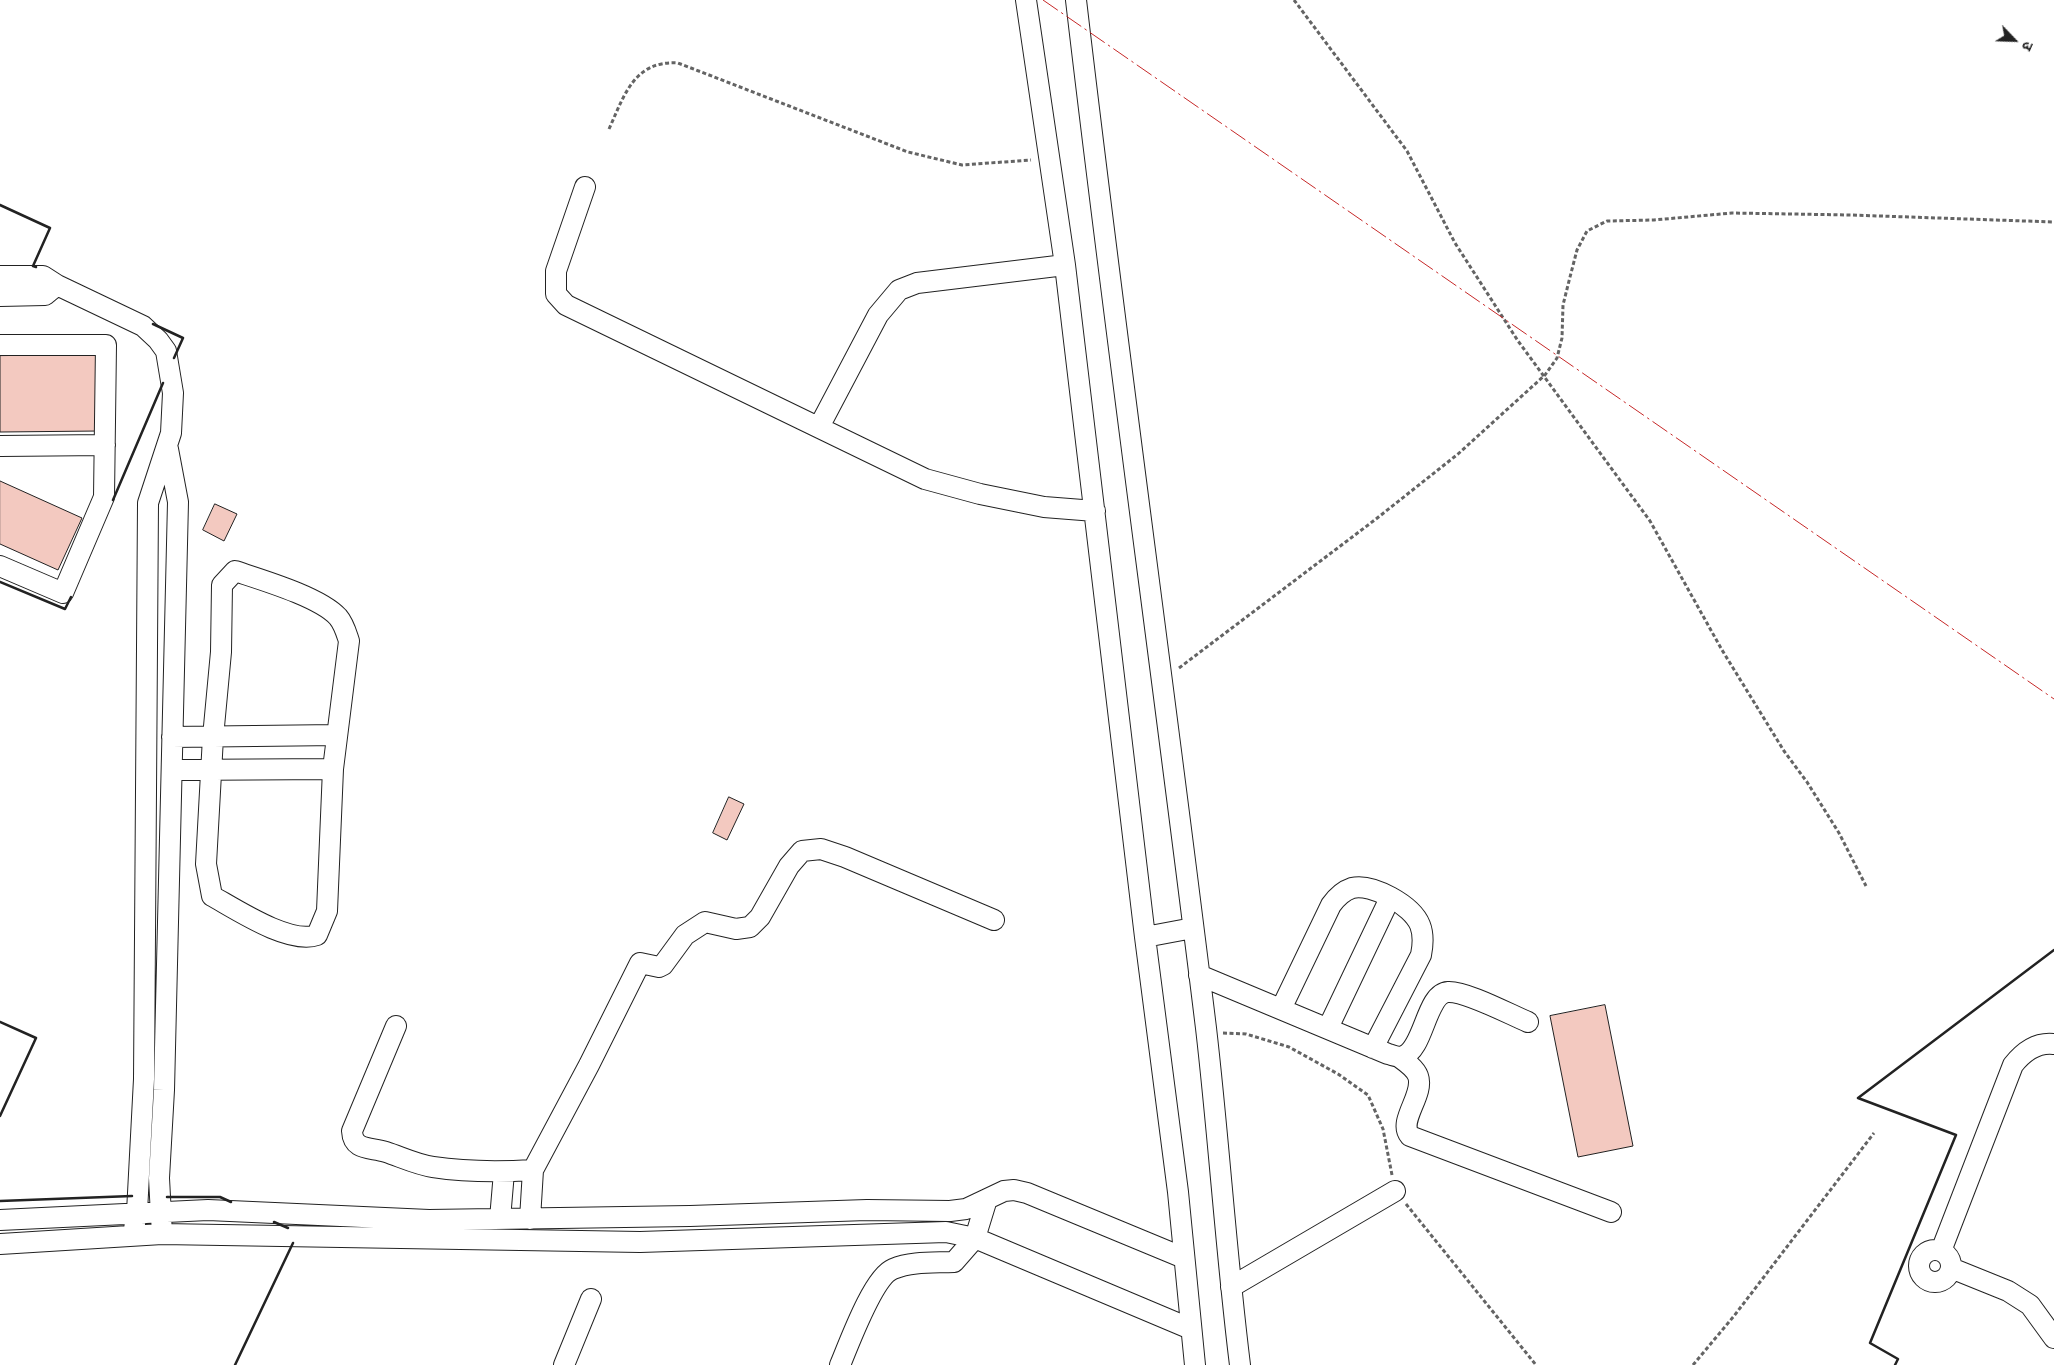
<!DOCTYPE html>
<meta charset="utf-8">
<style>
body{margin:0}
#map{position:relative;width:2054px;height:1365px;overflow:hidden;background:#fff;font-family:Mulish,"Noto Sans Devanagari",sans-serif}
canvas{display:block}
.north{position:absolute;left:1989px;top:15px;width:50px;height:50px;-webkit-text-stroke:4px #fff;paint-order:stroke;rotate:114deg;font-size:14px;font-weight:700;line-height:20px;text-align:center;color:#222}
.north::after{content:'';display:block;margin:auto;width:18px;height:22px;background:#222;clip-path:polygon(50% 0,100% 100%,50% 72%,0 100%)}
</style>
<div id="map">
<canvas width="2054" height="1365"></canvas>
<div class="north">उ</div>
</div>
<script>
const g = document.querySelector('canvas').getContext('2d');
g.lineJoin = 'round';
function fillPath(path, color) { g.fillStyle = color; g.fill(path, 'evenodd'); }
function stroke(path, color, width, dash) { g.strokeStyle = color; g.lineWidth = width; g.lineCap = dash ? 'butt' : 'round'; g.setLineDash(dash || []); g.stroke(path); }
const building = new Path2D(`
 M98 355 99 431 0 432V356Z
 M0 481 82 518 58 570 0 544Z
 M215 504 237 514 224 541 203 530Z
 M729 797 744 804 727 840 713 833Z
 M1605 1005 1633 1146 1578 1157 1550 1016Z`);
const path = new Path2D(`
 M1294 0 1407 151 1455 243 1518 341 1650 521 1722 650 1784 751 1807 782 1839 833 1866 886
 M609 129C624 96 634 60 678 63L908 152 962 165 1031 160
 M1179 668 1376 519 1458 454 1545 375 1557 358 1562 338 1563 305 1570 277 1577 250 1587 231 1607 221 1654 220 1732 213 1851 215 2054 222
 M1223 1033 1246 1034 1289 1047 1338 1074 1368 1095 1383 1129 1392 1175
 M1406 1204 1536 1365
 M1693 1365 1734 1316 1874 1133`);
const minor = new Path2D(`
 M1026 0 1065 265 1145 937 1178 1192 1195 1365
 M1076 0C1116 343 1164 685 1206 1028 1219 1140 1226 1253 1240 1365
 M585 187 556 271V294L566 305 925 479 980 494 1044 507 1095 511
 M0 276H43L57 285 45 295 0 296
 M57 285 143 326 158 340 166 351 173 393 171 433 148 503 144 1079 137 1212 133 1235
 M0 345H106L104 497 63 593 0 566
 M819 427 878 315 899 290 917 283 1065 265
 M0 446 105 445
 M235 571C262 580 320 597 338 617 344 624 346 632 349 641L333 769 327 911 317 935C290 945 237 910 212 896L206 864 213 737 221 652 222 585Z
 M172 737 337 735
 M172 770 333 769
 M1145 937 1193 928
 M1199 975 1388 1054C1393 1055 1398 1058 1403 1056 1424 1050 1426 993 1448 992 1466 991 1509 1014 1528 1022
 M1281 1009 1331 905C1336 898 1343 891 1352 888 1372 883 1412 905 1420 925 1424 935 1423 945 1421 955L1373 1048
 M396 1026 352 1131C353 1151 370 1147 386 1152 401 1157 418 1165 433 1167 466 1172 500 1172 533 1170
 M1328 1028 1390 898
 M1399 1057C1406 1062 1415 1068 1418 1076 1425 1095 1397 1121 1410 1136L1611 1212
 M500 1219 504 1172
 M530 1219 533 1170 589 1065 640 963 659 967 663 965 685 935 705 922 736 929 750 927 760 917 789 866 802 851 821 849 845 857 994 920
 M0 1220 208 1210 429 1220 690 1216 867 1210 950 1211 966 1209 1004 1191 1014 1190 1027 1193 1184 1258
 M162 1234 640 1242 946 1232 975 1238 1191 1329
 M0 1244 162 1234 159 1178 164 1090 178 502 168 449
 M1919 1266a16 16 0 1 1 32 0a16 16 0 1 1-32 0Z
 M1941 1251 2013 1065C2024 1051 2037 1042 2054 1044
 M1951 1268 2008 1291 2030 1305 2054 1338
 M1231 1287 1395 1191
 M564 1365 591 1299
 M840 1365C849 1344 873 1277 893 1269 912 1261 934 1263 954 1262L975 1238 987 1199`);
const wall = new Path2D(`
 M0 205 50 228 33 266 36 267
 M153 324 183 338 174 358
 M113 500 163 383
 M0 582 65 609 71 597
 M0 1022 36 1038 0 1116
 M167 1197H220L231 1202
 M0 1201 132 1196
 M274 1222 288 1228
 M235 1365 293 1243
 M1895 1365 1898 1359 1870 1343 1956 1135 1858 1098 2054 950`);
const power = new Path2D(`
 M1043 0 2054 699`);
fillPath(building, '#f3c9c0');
stroke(building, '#222', 1);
stroke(minor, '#222', 22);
stroke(path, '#646464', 3, [4, 2.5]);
stroke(minor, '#fff', 20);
stroke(wall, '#222', 2.5);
stroke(power, '#c62828', 1, [18, 4, 2.5, 4]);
</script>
